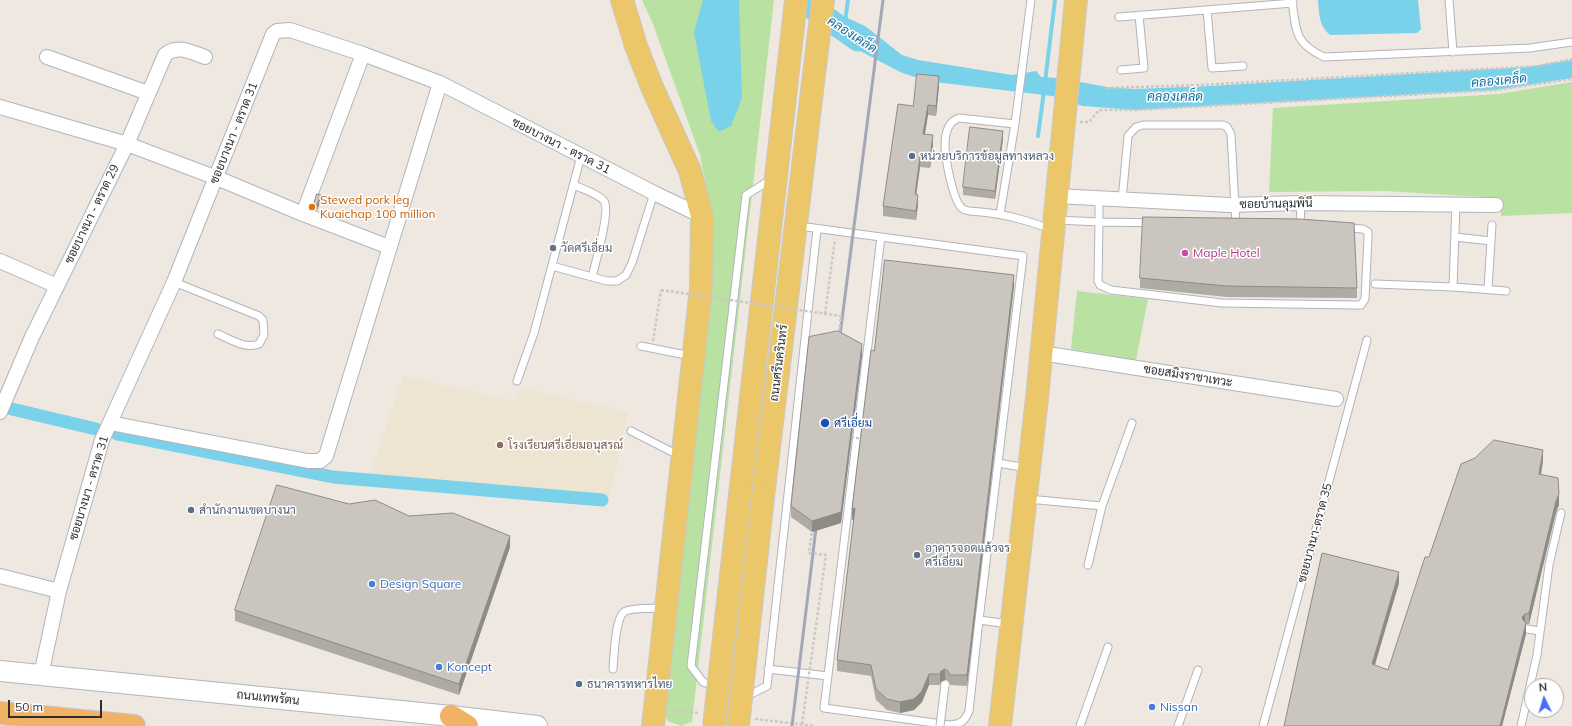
<!DOCTYPE html>
<meta charset="utf-8">
<style>
body{margin:0}
#map{position:relative;width:1572px;height:726px;overflow:hidden;background:#eee8e1;font-family:Mulish,sans-serif}
canvas{display:block}
.north{position:absolute;left:1524px;top:678px;width:40px;height:40px;box-sizing:border-box;background:#fff;border:1px solid #ababab;border-radius:50%;rotate:355deg;font-size:11px;font-weight:700;line-height:16px;text-align:center;color:#2e2e2e}
.north::after{content:'';display:block;margin:auto;width:14px;height:18px;background:#4a71f2;clip-path:polygon(50% 0,100% 100%,50% 72%,0 100%)}
.scale{position:absolute;left:8px;top:700px;width:94px;height:18px;box-sizing:border-box;border:2px solid #2e2e2e;border-top:0;padding-left:5px;font-size:12px;line-height:14px;white-space:nowrap;color:#2e2e2e;-webkit-text-stroke:3px #fff;paint-order:stroke}
</style>
<div id="map">
<canvas width="1572" height="726"></canvas>
<div class="north">N</div>
<div class="scale">50 m</div>
</div>
<script>
const g = document.querySelector('canvas').getContext('2d');
g.lineJoin = 'round';
function fillPath(path, color) { g.fillStyle = color; g.fill(path, 'evenodd'); }
function stroke(path, color, width, dash) { g.strokeStyle = color; g.lineWidth = width; g.lineCap = dash ? 'butt' : 'round'; g.setLineDash(dash || []); g.stroke(path); }
function label(font, color, halo, rows, align = 'center') {
  g.font = font + ' Mulish,Sarabun,sans-serif'; g.lineWidth = 3; g.setLineDash([]); g.textBaseline = 'middle'; g.strokeStyle = halo; g.fillStyle = color; for (const [text, x, y, turn = 0] of rows) {
    g.save(); g.translate(x, y); g.rotate((+turn || 0) * Math.PI / 180); g.textAlign = isNaN(turn) ? turn : align; if (halo) g.strokeText(text, 0, 0); g.fillText(text, 0, 0); g.restore();
  }
}
const education = new Path2D(`
 M403 376 514 401 520 388 628 412 609 498 369 478Z`);
const green = new Path2D(`
 M642 0H774L692 722 681 726 668 721 661 708 711 211 700 155 653 24Z
 M1572 82V213L1501 216 1500 198 1385 191 1269 192 1273 108 1499 94Z
 M1077 291 1148 299 1136 360 1071 349Z`);
const water = new Path2D(`
 M703 0H739L742 98 731 126 719 132 711 121 694 32Z
 M1318 0H1418L1421 29 1417 33 1330 35C1319 26 1319 14 1318 0Z
 M834 12 865 26 902 55 918 60 1012 75 1036 71 1041 77 1058 78 1107 87 1134 89 1210 86 1526 67 1572 60V78L1496 90 1135 110 1083 106 1052 96 1036 94 926 81 900 72 830 35Z`);
const stream = new Path2D(`
 M845 22 848 0
 M1045 82 1055 0
 M1038 136 1044 91`);
const canal = new Path2D(`
 M12 409 96 429
 M117 434 333 477 602 500`);
const river = new Path2D(`
 M801 0 858 40`);
const path = new Path2D(`
 M1106 88 1201 85 1538 66 1572 59
 M1080 122H1089L1099 110H1135L1496 90 1572 79
 M825 314 835 239
 M653 341 661 290
 M670 710 699 713
 M755 719 815 726`);
const service = new Path2D(`
 M1292 0C1296 30 1294 43 1324 57L1530 48 1572 42
 M1449 0 1453 52
 M1207 10 1212 68 1243 66
 M1119 17 1293 3
 M1121 70 1144 68 1139 15
 M1015 124 1031 0
 M772 179 746 195 691 666 703 682 729 692 751 694 767 686 817 229
 M574 185C582 189 599 194 604 201 611 210 595 264 592 277
 M1122 200 1128 136 1136 127 1143 125H1223L1227 127 1231 134 1236 225
 M1000 214 1015 124 959 118C947 122 945 134 945 145 945 157 953 203 963 209 967 212 975 211 981 212 1006 214 1028 221 1051 229
 M1057 220 1099 222V199
 M1099 222 1300 225 1363 229 1368 232V237L1365 299 1361 305H1355L1222 303 1111 290 1100 285 1098 281Z
 M1300 225 1301 203
 M799 226 881 237 824 708 950 725C961 724 965 721 969 711L979 620 1010 624
 M881 237 1023 256 979 620
 M1455 237 1491 241
 M552 266 607 281H617L626 275 632 263 654 193
 M174 282 259 316 263 320 264 335 259 344C244 349 232 340 218 334
 M1375 284 1453 287 1506 291
 M1453 287 1456 204
 M1488 289 1492 225
 M641 346 691 356
 M517 381 534 333 581 156
 M631 431 680 456
 M998 463 1027 468
 M1028 499 1102 506 1088 565
 M1102 506 1132 423
 M1527 629 1540 631
 M613 669C614 657 615 619 624 612 632 607 655 609 664 608
 M768 669 828 676
 M1080 726 1108 647
 M1178 726 1198 670
 M1263 726 1367 340
 M1521 726 1537 655 1549 565 1561 513`);
const minor = new Path2D(`
 M47 57 148 93
 M0 107 127 144 217 178 303 214 389 247
 M1056 196 1229 205 1301 203 1496 205
 M303 214 363 54
 M0 261 57 286
 M1041 353 1336 399
 M0 412 32 337 127 144 165 55C177 44 191 52 205 57
 M110 423 308 461H320L326 456 440 83
 M0 576 59 591
 M41 675 59 591 102 440 174 282 273 34 277 31 290 30 363 54 440 83 654 193 702 216`);
const secondary = new Path2D(`
 M0 671 451 716 537 726`);
const primary = new Path2D(`
 M622 0 636 46 652 87 690 171 702 216 701 288 653 726
 M740 495 796 0
 M763 497 823 0
 M1000 726 1037 398 1076 0`);
const trunk = new Path2D(`
 M0 713 134 726
 M451 716 467 726`);
const rail = new Path2D(`
 M839 343 883 0
 M792 726 817 520`);
const pathBridge = new Path2D(`
 M661 290 841 316 839 333
 M851 437 862 439
 M802 724 826 555 809 553 812 532`);
const serviceBridge = new Path2D(`
 M940 726 945 685`);
const primaryBridge = new Path2D(`
 M714 726 740 495
 M738 726 763 497`);
const wall = new Path2D(`
 M939 86 936 116 928 115 925 134 933 145 930 168 920 167 916 195 918 205 916 220 883 216V206L913 106Z
 M1003 139 995 199 963 195V187Z
 M321 201 317 210 314 209V204Z
 M1140 278 1357 288V298L1227 297 1140 288Z
 M1014 286 967 686 950 685 948 681 945 680 941 682 940 685H929L922 702 914 710 900 713 887 710 876 700 871 676 837 671V660L854 519 852 520 874 351Z
 M862 355 841 523 812 532 791 517V506Z
 M1543 461 1541 474 1559 505 1556 512 1529 624H1526V634L1502 726H1284L1399 583 1374 665 1388 670 1429 557Z
 M349 504 409 516 510 547 459 695 235 621V610Z`);
const shadedWall = new Path2D(`
 M939 76V86L936 116V106Z
 M928 105V115L923 144V134Z
 M1003 131V139L995 199V191Z
 M933 135V145L930 168V159Z
 M920 157V167L915 204V194Z
 M321 195V201L317 210V205Z
 M918 195V205L916 220V211Z
 M1014 275V286L967 686V675Z
 M862 344V355L841 523 812 532V521Z
 M1543 450V461L1539 485V474Z
 M1559 494V505L1556 512 1529 624V613L1556 501Z
 M855 508V519L852 520V509Z
 M510 536V547L459 695V684Z
 M1399 572V583L1372 675V664Z
 M1525 614V625L1522 628V617Z
 M1526 623V634L1502 726H1500Z
 M945 669V680L941 682 940 685V674L941 671Z
 M929 674V685L922 702 914 710 900 713V702Z`);
const building = new Path2D(`
 M917 74 939 76 936 106 928 105 923 134 933 135 930 159 920 157 915 194 918 195 916 211 883 206 898 104 913 106Z
 M970 127 1003 131 995 191 963 187Z
 M317 194 321 195 317 205 314 204Z
 M1143 217 1300 219 1354 223 1357 288 1227 286 1140 278Z
 M885 260 1014 275 967 675H950L948 671 945 669 941 671 940 674H929L922 691 914 699 900 702 887 699 876 689 871 665 837 660 855 508 852 509 871 350 874 351Z
 M838 331 862 344 841 512 812 521 791 506 809 337Z
 M1494 440 1543 450 1539 474 1558 478 1559 494 1556 501 1529 613 1525 614 1522 617 1523 620 1526 623 1500 726H1284L1322 553 1399 572 1372 664 1388 670 1425 557H1429L1461 464 1475 458Z
 M277 485 349 504 375 500 409 516 453 513 510 536 459 684 235 610Z`);
const markers = [
 [912,156,4,"#5c6f8a"],
 [312,207,4,"#e8710a"],
 [553,248,4,"#6b7280"],
 [1185,253,4,"#d1479c"],
 [825,423,5,"#1a4fb4"],
 [500,445,4,"#8d6e63"],
 [191,510,4,"#5c6f8a"],
 [917,555,4,"#5c6f8a"],
 [372,584,4,"#3f7fe0"],
 [439,667,4,"#3f7fe0"],
 [579,684,4,"#5c6f8a"],
 [1152,707,4,"#3f7fe0"]
];
const streetNames = [
 ["ซอยบางนา - ตราด 31",234,133,-68],
 ["ซอยบางนา - ตราด 31",561,146,27],
 ["ซอยบ้านลุมพินี",1276,204,-1],
 ["ซอยบางนา - ตราด 29",92,214,-64],
 ["ถนนศรีนครินทร์",779,363,-83],
 ["ซอยสมิงราชาเทวะ",1188,376,9],
 ["ซอยบางนา - ตราด 31",89,488,-73],
 ["ซอยบางนา-ตราด 35",1315,533,-75],
 ["ถนนเทพรัตน",268,698,6]
];
const serviceNames = [
 ["หน่วยบริการข้อมูลทางหลวง",920,156],
 ["สำนักงานเขตบางนา",199,510],
 ["อาคารจอดแล้วจร",925,548],
 ["ศรีเอี่ยม",925,562],
 ["ธนาคารทหารไทย",587,684]
];
const foodNames = [
 ["Stewed pork leg",320,200],
 ["Kuaichap 100 million",320,214]
];
const worshipNames = [
 ["วัดศรีเอี่ยม",561,248]
];
const hotelNames = [
 ["Maple Hotel",1193,253]
];
const transitNames = [
 ["ศรีเอี่ยม",834,423]
];
const educationNames = [
 ["โรงเรียนศรีเอี่ยมอนุสรณ์",508,445]
];
const shopNames = [
 ["Design Square",380,584],
 ["Koncept",447,667],
 ["Nissan",1160,707]
];
const waterNames = [
 ["คลองเคล็ด",852,35,33],
 ["คลองเคล็ด",1499,81,-5],
 ["คลองเคล็ด",1175,97]
];
fillPath(education, '#eee4d2');
fillPath(green, '#b9e1a1');
fillPath(water, '#7ad1ea');
stroke(stream, '#7ad1ea', 4);
stroke(canal, '#7ad1ea', 13);
stroke(river, '#7ad1ea', 23);
stroke(service, '#b1b4bd', 9);
stroke(minor, '#b1b4bd', 16);
stroke(secondary, '#b1b4bd', 22);
stroke(primary, '#c9c9c9', 24);
stroke(trunk, '#c9c9c9', 24);
stroke(path, '#c9c9c9', 2.5, [3, 2]);
stroke(service, '#fff', 7);
stroke(minor, '#fff', 14);
stroke(secondary, '#fff', 20);
stroke(primary, '#ebc769', 22);
stroke(trunk, '#f1b266', 22);
stroke(rail, '#a4a7b7', 3);
stroke(serviceBridge, '#b1b4bd', 9, []);
stroke(primaryBridge, '#c9c9c9', 24, []);
stroke(pathBridge, '#c9c9c9', 2.5, [3, 2]);
stroke(serviceBridge, '#fff', 7);
stroke(primaryBridge, '#ebc769', 22);
fillPath(wall, '#aeaaa4');
fillPath(shadedWall, '#8d8b86');
fillPath(building, '#cac6bf');
stroke(building, '#8d8b86', 1);
for (const [x, y, r, color] of markers) { const dot = new Path2D(); dot.arc(x, y, r, 0, 2 * Math.PI); g.fillStyle = color; g.fill(dot); stroke(dot, '#fff', 1.5); }
label('12px', '#2e2e2e', '#fff', streetNames);
label('12px', '#4e5e75', '#fff', serviceNames, 'left');
label('12px', '#c56008', '#fff', foodNames, 'left');
label('12px', '#5b616d', '#fff', worshipNames, 'left');
label('12px', '#b23c85', '#fff', hotelNames, 'left');
label('12px', '#164399', '#fff', transitNames, 'left');
label('12px', '#785e54', '#fff', educationNames, 'left');
label('12px', '#366cbe', '#fff', shopNames, 'left');
label('italic 13px', '#14729b', '#fff', waterNames);
</script>
